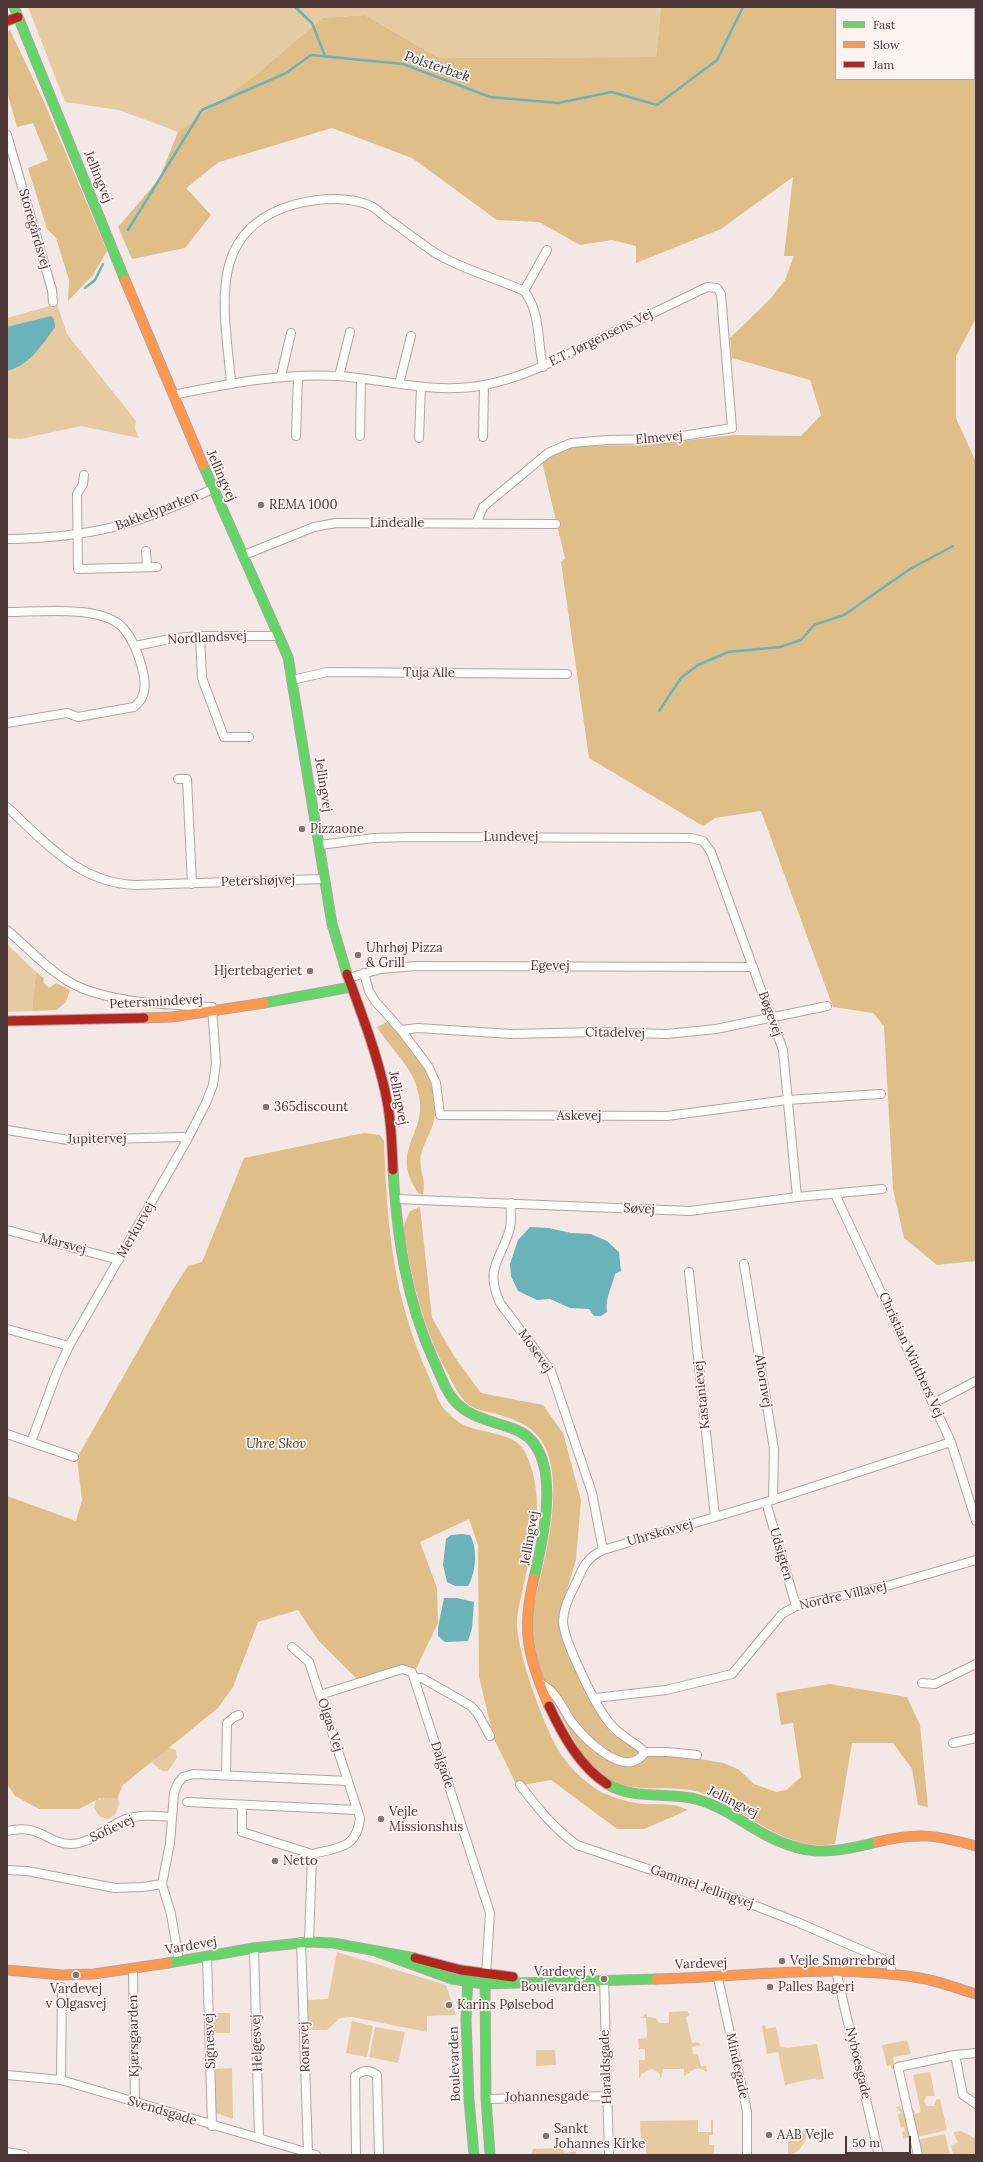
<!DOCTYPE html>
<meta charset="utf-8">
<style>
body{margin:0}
#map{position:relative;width:983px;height:2162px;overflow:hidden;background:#f4e8e7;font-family:Lora,serif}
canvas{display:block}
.frame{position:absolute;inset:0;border:8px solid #4b3635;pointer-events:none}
.legend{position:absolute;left:835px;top:8px;width:140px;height:72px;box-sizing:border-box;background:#fef3f3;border:1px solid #b6a7a7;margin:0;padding:5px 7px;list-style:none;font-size:12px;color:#4b3635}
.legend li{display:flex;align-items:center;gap:8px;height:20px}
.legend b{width:20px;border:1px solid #b6a7a7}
.scale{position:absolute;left:845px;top:2136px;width:66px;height:18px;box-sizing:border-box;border:2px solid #4b3635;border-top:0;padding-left:5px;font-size:12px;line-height:14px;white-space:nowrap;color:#4b3635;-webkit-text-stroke:3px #fef3f3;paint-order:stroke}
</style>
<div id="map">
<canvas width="983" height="2162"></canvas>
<div class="frame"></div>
<ul class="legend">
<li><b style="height:5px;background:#63d668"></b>Fast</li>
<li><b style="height:5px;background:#ff974d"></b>Slow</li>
<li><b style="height:5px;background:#b3261e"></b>Jam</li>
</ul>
<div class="scale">50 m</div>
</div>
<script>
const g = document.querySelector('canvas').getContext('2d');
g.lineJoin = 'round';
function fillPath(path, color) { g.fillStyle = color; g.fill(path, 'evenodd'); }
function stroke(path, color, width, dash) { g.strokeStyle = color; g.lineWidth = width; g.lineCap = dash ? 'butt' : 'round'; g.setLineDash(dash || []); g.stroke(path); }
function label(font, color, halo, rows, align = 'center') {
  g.font = font + ' Lora,serif'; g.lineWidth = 3.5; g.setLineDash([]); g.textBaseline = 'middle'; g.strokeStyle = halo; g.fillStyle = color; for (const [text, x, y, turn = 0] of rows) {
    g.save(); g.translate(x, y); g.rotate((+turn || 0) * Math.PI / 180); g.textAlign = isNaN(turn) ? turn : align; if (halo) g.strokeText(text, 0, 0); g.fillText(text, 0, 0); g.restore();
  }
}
const green = new Path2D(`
 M28 7H661L656 57 439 58 365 15 322 18 258 73 178 132 119 110 65 102Z
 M57 304 67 334 136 421 135 429 139 438 81 426 21 439 7 438V318Z
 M7 944 36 972 32 1011 7 1012Z
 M166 1747 176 1750 177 1758 168 1771H162L152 1763 151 1757Z
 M103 1795 118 1796 119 1805 115 1815 108 1819 100 1817 94 1808 96 1798 100 1800Z
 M337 1952 446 1985 456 2015 427 2016V2032L352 2017 340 2018 327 2030H308L307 2000 328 1999Z
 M687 2011 690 2015 686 2017 692 2043 698 2042 701 2045 692 2047 693 2054H698L701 2066H706L707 2072C694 2064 693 2072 684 2076V2069H663L661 2079 659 2073 652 2069 642 2074 639 2079V2060H645V2049H639L638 2039 647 2038 646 2018H641L647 2013V2017L656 2018 659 2023H669V2012Z
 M212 2013H230V2033H213Z
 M352 2021 373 2026 367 2057 346 2053Z
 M765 2025 766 2029 776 2027 780 2046 787 2048 817 2044 824 2079 816 2080V2078L785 2085 778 2052 767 2054 762 2026Z
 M375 2027 405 2032 398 2063 369 2057Z
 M907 2040 911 2054 893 2057 895 2069 892 2070 891 2065 887 2066 882 2045Z
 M536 2050H555L556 2065 536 2066Z
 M232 2068 233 2119 216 2113 214 2069Z
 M930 2072 935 2096H926L924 2101 927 2106H934L936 2100 940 2099 947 2130 917 2137 911 2110H914L915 2114 921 2112 913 2075Z
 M900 2106V2109L903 2108 909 2137 903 2139 902 2132 905 2131 904 2127 901 2128 898 2115 901 2113 896 2107Z
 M698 2120V2132H711V2120H713V2135H709V2145H714V2155H641L646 2154V2145L641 2144 640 2121Z
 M808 2130C806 2141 800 2154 788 2155V2134Z
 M961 2131 976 2139V2155H953L951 2145 958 2143 953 2132Z
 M945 2134 950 2155H921L917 2140Z
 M562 2148 565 2153 576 2151V2155H531L533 2149Z`);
const forest = new Path2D(`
 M661 7H976V318L956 356V418L976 462V1261L937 1265 904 1238 893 1189 884 1026 873 1013 833 1007 761 811 715 818 703 826 589 758 561 562 565 558 542 462 549 457 575 446 647 445 735 435 801 436 821 415 810 380 732 358 730 338 772 297 785 280 794 256H784L793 177 721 229 636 263V246L612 240 580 245 539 222 497 220 412 158 332 128 219 162 186 188 211 215 185 248 132 259 118 227 159 179 178 132 258 73 322 18 365 15 439 58 656 57ZM836 9H974V79H836Z
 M10 30 45 104 107 251 93 275 68 301 69 280 56 238 47 229 28 168 48 160 33 123 17 127 7 91V32Z
 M36 972 44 978 43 982 49 988 56 983 70 990 66 1002 57 1010 32 1011Z
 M387 1022C411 1040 439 1084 435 1114 434 1129 424 1141 421 1155 418 1170 427 1178 423 1194H419C388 1150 427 1136 419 1096 414 1067 392 1051 377 1027Z
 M364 1133 380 1135 384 1141C387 1227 393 1297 429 1377 434 1387 438 1403 446 1411 450 1415 456 1421 462 1424 482 1435 517 1430 527 1456 545 1499 535 1539 524 1583 522 1595 518 1607 517 1619 515 1648 546 1734 563 1757 573 1771 588 1785 603 1793 615 1798 631 1803 644 1804 660 1805 673 1802 688 1810L644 1829H617L551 1780 517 1786 494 1739 479 1677 478 1545 469 1519 420 1542 437 1588 438 1623 414 1673 401 1668 360 1682 318 1640 298 1610 258 1622 233 1687 218 1708 123 1785 117 1798H100L79 1809H39L15 1796 7 1784V1496L76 1521 82 1500 77 1458 173 1289 188 1266 202 1262 244 1158Z
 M420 1207 432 1318 454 1356 481 1393 543 1405 563 1433 581 1500 576 1560 560 1613 561 1637 589 1697 610 1732 647 1757 672 1754 723 1763 738 1769 754 1784 776 1792 786 1790 801 1777 793 1723 781 1725 776 1693 830 1684 907 1697 920 1725 928 1807 918 1805 912 1769 893 1743H852L835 1844C782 1853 746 1807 699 1792 669 1783 639 1795 610 1780 588 1769 575 1743 564 1721 548 1691 532 1658 532 1623 531 1609 537 1593 540 1579 549 1542 560 1491 548 1454 539 1427 517 1420 493 1413 484 1411 475 1410 468 1404 459 1397 455 1387 450 1378 428 1339 416 1298 408 1255 407 1247 403 1236 404 1228 404 1223 408 1216 410 1211Z`);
const water = new Path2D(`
 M51 316 54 319 55 327C42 345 30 365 7 371V327Z
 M530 1227 549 1228 571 1233 591 1234 607 1241 619 1252 621 1271 615 1274C612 1287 605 1298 607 1312L601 1316H594L589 1309 570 1308 550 1299 537 1300 518 1291 511 1276 510 1264 518 1240Z
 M461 1534 470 1535C478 1549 476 1573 468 1586H455L447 1582 443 1565 446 1539 451 1535Z
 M444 1598H457L474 1602 472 1628 468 1641 445 1642 438 1636V1627Z`);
const stream = new Path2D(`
 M295 7 312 23 325 56
 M128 230 202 110 286 73 311 55 403 64 490 97 558 103 612 92 657 105 717 60 743 7
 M85 288 95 280 103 264
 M659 711 681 678 698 665 728 652 780 647 801 640 814 625 844 615 910 569 953 546`);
const street = new Path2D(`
 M7 135 52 290 53 302
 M524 291 547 250
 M281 376 291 333
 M339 376 350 332
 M231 383C225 310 204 229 296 204 319 198 349 196 371 206 377 209 383 215 388 219 404 230 420 243 437 254 464 270 496 278 524 291 541 312 537 341 543 367
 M399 384 411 336
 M173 395C227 384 281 373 337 376 386 379 435 395 484 385 523 378 558 359 593 342 631 324 669 305 707 287L717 288 721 294 732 428 664 439 607 440 571 443 548 453 483 507 476 524
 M296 436 298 376
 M360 436 361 379
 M483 437 484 385
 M419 438 421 387
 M84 475 83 484 77 494 78 569 157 567
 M7 539C88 538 140 525 212 489
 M146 551 147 567
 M244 555 314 527 336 523 556 524
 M7 612C39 612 103 604 124 629 134 641 138 654 142 668 146 683 147 697 134 707L78 717 67 713 7 723
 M200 636 202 678 224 737H249
 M135 646 175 638 200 636H279
 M292 680 327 672 567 674
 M178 779H187L192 884
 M7 807C46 843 79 883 136 885L324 879
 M320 845 374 838 412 837 691 838 703 841 711 852 783 1050 797 1197
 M7 930C28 948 49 971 73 984 109 1003 171 1005 212 1007L216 1063 213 1085 206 1103 187 1140 69 1346 57 1372 31 1442
 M364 973 369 991 375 1001 401 1030 428 1066 436 1083 440 1115 667 1116 787 1100 881 1094
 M348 978 381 969 416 966 753 967
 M401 1030 418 1028 511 1034 598 1032 667 1034 716 1029 827 1006
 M7 1130 68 1140 183 1137 187 1140
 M835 1194 951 1442 976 1521
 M395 1199 690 1211 797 1197 882 1189
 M511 1203C510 1211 512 1221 510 1228 501 1261 484 1267 500 1303L551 1371 592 1493 603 1550
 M7 1230 119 1260
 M744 1264 774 1449 773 1500
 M689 1272 715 1517
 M7 1329 69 1346
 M934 1403 976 1381
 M7 1434 74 1457
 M766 1502 796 1606
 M292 1647 309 1662 360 1818C357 1849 337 1848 312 1854L309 1942
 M414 1678H422L471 1706 478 1714 490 1736
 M540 1682C544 1686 549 1689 552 1692 560 1700 565 1712 571 1721 584 1738 626 1782 645 1752
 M922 1683 935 1684 976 1664
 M320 1695 402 1669 412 1672 490 1913 486 1975
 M595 1698 666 1690 732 1674 782 1614 796 1606 887 1586 976 1560
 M953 1743 976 1738
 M697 1755 668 1752H645C634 1741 617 1735 608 1721 595 1705 564 1641 563 1622 563 1608 571 1593 577 1581 583 1566 588 1557 603 1550L766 1502 951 1442
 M226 1775 227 1723 234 1717 239 1715
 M520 1785C538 1808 553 1828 577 1845L743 1901 797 1922 887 1961 890 1964 892 1974
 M187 1802 357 1810
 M242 1805V1832L312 1854
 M7 1831C40 1823 47 1844 71 1844 93 1843 107 1826 126 1819 141 1814 157 1816 172 1817
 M7 1870 27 1871 115 1888 143 1887 162 1884
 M301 1942 308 2153
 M254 1948 259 2138
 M207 1956 212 2126
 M179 1961 171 1914 162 1884 170 1843 174 1793 178 1783 183 1777 193 1774 348 1781
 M133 1969 135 2102
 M836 1971 879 2155
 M718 1978 747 2111V2155
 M604 1979 609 2155
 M955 2055 963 2095 976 2104
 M7 2075 61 2080 316 2155
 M61 2080 62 1987
 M486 2099 607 2096
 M7 2152 24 2155
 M356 2155 355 2076C363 2070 369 2069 377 2075L379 2155
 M918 2155 898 2067 955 2055 976 2053`);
const fast = new Path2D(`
 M14 7 125 280
 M203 465 288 657 332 924 347 974
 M264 1003 351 987
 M393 1170C397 1236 406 1300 434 1361 440 1374 444 1388 453 1399 468 1418 493 1421 514 1429 566 1447 543 1540 534 1578
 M607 1784C635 1801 669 1791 699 1800 717 1805 734 1816 750 1826 799 1856 823 1856 877 1842
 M378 1952 452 1979 484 1984 656 1979
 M168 1963 254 1948 309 1942 333 1943 415 1958
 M468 1975 466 2019 469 2100 474 2155
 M485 1976 486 2099 490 2155`);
const slow = new Path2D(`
 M125 280 203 465
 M144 1018 172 1017 264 1003
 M534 1578C521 1631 528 1657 549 1706
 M877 1842C918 1832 936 1835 976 1846
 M7 1970 62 1975 94 1974 168 1963
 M656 1979C744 1977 833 1963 920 1978 939 1981 958 1989 976 1994`);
const jam = new Path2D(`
 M7 21 18 17
 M347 974C361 1012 376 1051 385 1091 391 1117 392 1143 393 1170
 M7 1021 144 1018
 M549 1706C562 1734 580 1767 607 1784
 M415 1958 461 1970 513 1977`);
const markers = [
 [261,505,4,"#867473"],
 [302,829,4,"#867473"],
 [358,955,4,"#867473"],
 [310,971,4,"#867473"],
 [266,1107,4,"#867473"],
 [381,1819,4,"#867473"],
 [275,1861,4,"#867473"],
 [782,1961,4,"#867473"],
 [76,1975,4,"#867473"],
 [604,1979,4,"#867473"],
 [770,1987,4,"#867473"],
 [449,2005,4,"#867473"],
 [769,2135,4,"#867473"],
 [546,2136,4,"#867473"]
];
const streetNames = [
 ["Jellingvej",98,177,68],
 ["Storegårdsvej",34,229,74],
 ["E.T. Jørgensens Vej",601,338,-26],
 ["Elmevej",659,438,-5],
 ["Jellingvej",221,476,66],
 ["Bakkelyparken",157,511,-21],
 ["Lindealle",397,523],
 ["Nordlandsvej",207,638,-3],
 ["Tuja Alle",429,673,1],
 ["Jellingvej",323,785,81],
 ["Lundevej",511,837],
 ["Petershøjvej",258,881,-2],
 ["Egevej",550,966],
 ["Petersmindevej",156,1002,-3],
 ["Bøgevej",770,1014,70],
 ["Citadelvej",615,1033,1],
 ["Jellingvej",398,1098,79],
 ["Askevej",579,1116],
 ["Jupitervej",97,1139,-1],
 ["Søvej",639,1209,3],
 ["Merkurvej",136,1230,-60],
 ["Marsvej",63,1244,15],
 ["Mosevej",535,1351,55],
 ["Christian Winthers Vej",911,1355,65],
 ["Ahornvej",763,1381,81],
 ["Kastanievej",702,1395,-96],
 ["Uhrskovvej",660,1533,-16],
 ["Jellingvej",530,1538,-80],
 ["Udsigten",781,1554,74],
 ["Nordre Villavej",843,1596,-13],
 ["Olgas Vej",330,1725,72],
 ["Dalgade",442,1765,72],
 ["Jellingvej",733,1802,26],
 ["Sofievej",112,1829,-25],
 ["Gammel Jellingvej",702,1887,19],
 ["Vardevej",191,1946,-10],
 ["Vardevej",701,1964,-2],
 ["Kjærsgaarden",134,2036,-91],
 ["Signesvej",210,2041,-92],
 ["Helgesvej",257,2043,-92],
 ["Roarsvej",305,2047,-92],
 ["Nyboesgade",858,2063,77],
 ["Boulevarden",455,2064,-92],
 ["Mindegade",737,2066,78],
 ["Haraldsgade",606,2067,-92],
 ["Johannesgade",547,2097,-1],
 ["Svendsgade",162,2111,17]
];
const poiNames = [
 ["REMA 1000",269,505],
 ["Pizzaone",310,829],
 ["Uhrhøj Pizza",366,948],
 ["& Grill",366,963],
 ["Hjertebageriet",302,971,"right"],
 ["365discount",274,1107],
 ["Vejle",389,1812],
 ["Missionshus",389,1827],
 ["Netto",283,1861],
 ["Vejle Smørrebrød",790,1961],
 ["Vardevej v",596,1972,"right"],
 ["Boulevarden",596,1987,"right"],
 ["Palles Bageri",778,1987],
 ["Vardevej",76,1989,"center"],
 ["v Olgasvej",76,2004,"center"],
 ["Karins Pølsebod",457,2005],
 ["Sankt",554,2129],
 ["Johannes Kirke",554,2144],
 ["AAB Vejle",777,2135]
];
const parkNames = [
 ["Uhre Skov",276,1444]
];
const waterNames = [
 ["Polsterbæk",437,67,19]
];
fillPath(green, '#e6cba2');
fillPath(forest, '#dfbf87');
fillPath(water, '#6ab3b9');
stroke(stream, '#6ab3b9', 2.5);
stroke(street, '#b3a4a3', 10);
stroke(fast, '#b3a4a3', 11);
stroke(slow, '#b3a4a3', 11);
stroke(jam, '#b3a4a3', 11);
stroke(street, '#fdfcfb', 8);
stroke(fast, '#63d668', 9);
stroke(slow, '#ff974d', 9);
stroke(jam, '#b3261e', 9);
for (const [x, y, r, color] of markers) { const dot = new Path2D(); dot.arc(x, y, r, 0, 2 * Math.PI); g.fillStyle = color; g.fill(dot); stroke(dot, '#fef3f3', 1.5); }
label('13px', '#4b3635', '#fef3f3', streetNames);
label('13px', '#4b3635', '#fef3f3', poiNames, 'left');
label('italic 13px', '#453a24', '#fef3f3', parkNames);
label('italic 14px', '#1a3a3d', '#fef3f3', waterNames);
</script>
